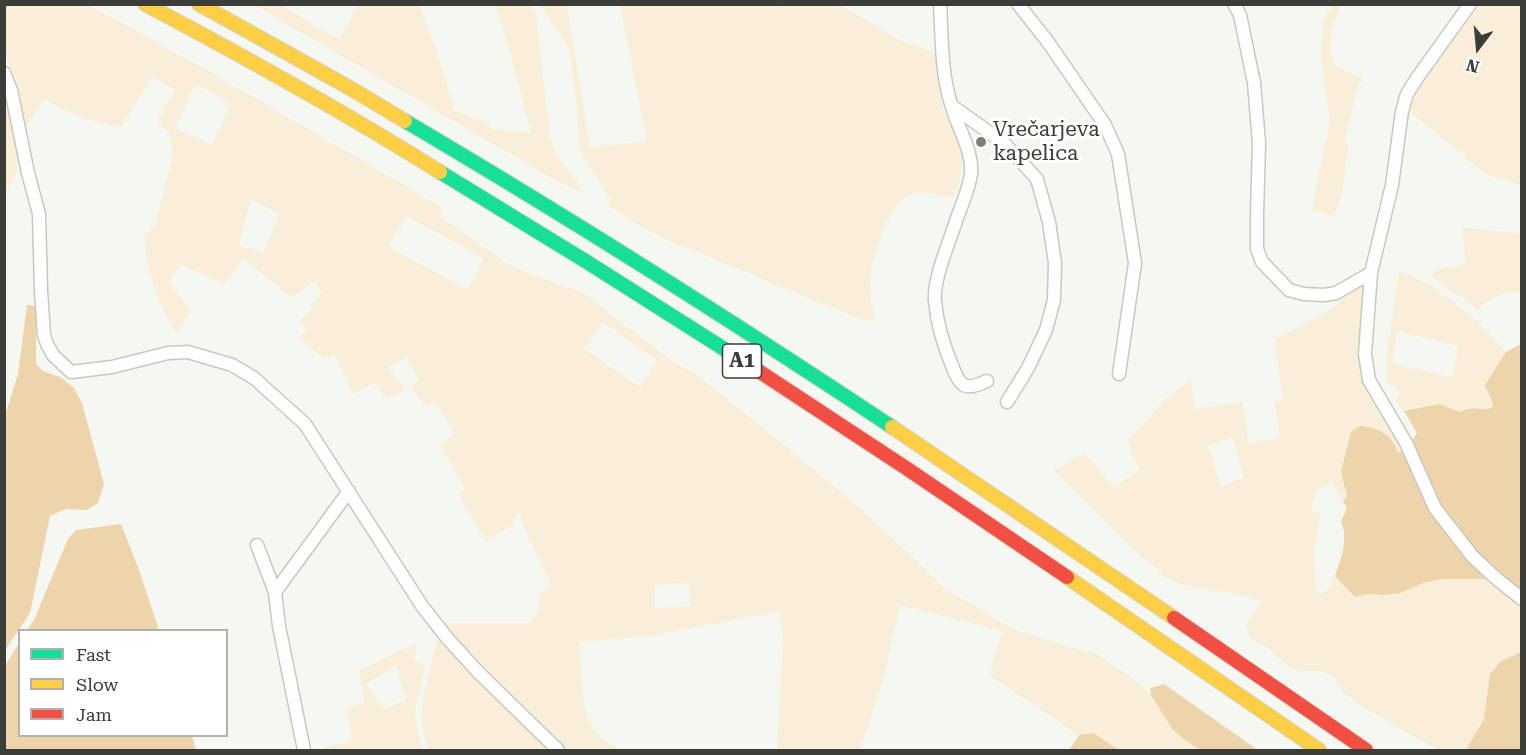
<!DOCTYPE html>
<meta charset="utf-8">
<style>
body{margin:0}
#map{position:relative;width:1526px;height:755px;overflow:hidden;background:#f4f8f0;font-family:"Roboto Serif",serif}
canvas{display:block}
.frame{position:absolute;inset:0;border:6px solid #3b3d38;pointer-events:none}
.legend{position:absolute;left:18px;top:629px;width:210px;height:108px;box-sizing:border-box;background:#fff;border:2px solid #b1b1af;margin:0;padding:8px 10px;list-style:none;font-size:18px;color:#3b3d38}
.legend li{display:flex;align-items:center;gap:12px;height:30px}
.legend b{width:30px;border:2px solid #b1b1af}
.north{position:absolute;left:1448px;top:18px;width:60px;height:60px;-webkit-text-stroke:4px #fff;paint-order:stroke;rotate:196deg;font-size:16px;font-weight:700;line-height:24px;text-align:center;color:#3b3d38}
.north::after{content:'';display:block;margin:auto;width:21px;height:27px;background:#3b3d38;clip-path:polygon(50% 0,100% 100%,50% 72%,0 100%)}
</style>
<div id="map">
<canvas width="1526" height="755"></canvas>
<div class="frame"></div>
<ul class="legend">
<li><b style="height:8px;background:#16e098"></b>Fast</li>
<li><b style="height:8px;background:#ffcf43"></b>Slow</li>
<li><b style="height:8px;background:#f24e42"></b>Jam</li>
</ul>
<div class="north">N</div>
</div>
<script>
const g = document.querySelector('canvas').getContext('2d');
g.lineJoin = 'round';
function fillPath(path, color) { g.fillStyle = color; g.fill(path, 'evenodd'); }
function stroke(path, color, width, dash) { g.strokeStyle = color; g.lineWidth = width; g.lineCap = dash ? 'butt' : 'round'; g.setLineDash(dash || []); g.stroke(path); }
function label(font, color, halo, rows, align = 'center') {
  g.font = font + ' "Roboto Serif",serif'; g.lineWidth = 6; g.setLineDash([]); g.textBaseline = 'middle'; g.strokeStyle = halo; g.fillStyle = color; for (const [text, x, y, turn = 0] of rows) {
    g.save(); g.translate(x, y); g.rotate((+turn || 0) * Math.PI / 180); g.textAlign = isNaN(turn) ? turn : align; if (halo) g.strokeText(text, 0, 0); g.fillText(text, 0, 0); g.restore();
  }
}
const green = new Path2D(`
 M4 5H89L212 73 440 206 442 218 505 262 535 276 583 293 668 358 701 378 823 477 872 519 946 589 1011 628 1069 647 1095 653 1132 678 1151 695 1173 730 1185 740 1200 750H1119L1093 734 1079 735 989 675 1002 631 900 605 884 676 860 750H777L783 641 780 611 650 636 579 642C581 666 581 706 591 726 597 737 609 744 619 750H564L469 657 444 627 446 623H530L538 610 539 595 552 587 520 519 521 513H517L512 526 486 542 458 494 465 488 440 445 455 434 435 403 426 406 411 387 419 380 406 357 388 367 405 390 386 399 376 383 352 395 347 380 334 353 324 359 299 337 307 330 299 321 313 309 310 305 322 293 315 281 291 297 243 258 225 284 181 264 169 283 191 311 184 320 178 333C165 319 154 289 149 269 146 259 146 247 145 237L156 222 172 158 171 134 157 121 175 90 153 76 121 127 86 119 43 99 28 126 24 125 22 109 14 77 5 55ZM195 84 231 104 212 145 175 128ZM250 200 265 206 279 215 264 252 239 246ZM407 216 484 259 467 290 388 246ZM602 322 657 360 650 373 640 387 584 349ZM689 582 691 606 655 608V585Z
 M254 5H282L315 26 340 39 358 5H419L435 46 453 104V110L487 123 491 129 531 133 505 33 495 5H530L536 16 550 136 556 154 566 168 574 176 582 192 557 181Z
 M778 5 784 7 786 4 840 5 902 41 934 52C938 71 938 90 943 108 947 121 957 133 960 147 964 164 961 181 954 197 942 196 922 190 912 193 889 200 870 262 870 284 869 296 873 309 875 321L860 319 658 236 609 207 610 199 580 151 577 108 569 48 540 5H567L590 147 647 141 620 5Z
 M1332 5H1342C1334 19 1322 57 1339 68 1346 72 1355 74 1362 77L1363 82 1359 81 1344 144 1348 146 1342 196 1333 216 1313 210 1315 193 1330 123 1321 54 1324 19Z
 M1474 5H1521V185L1487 175 1409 111 1426 72Z
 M4 89C10 104 20 151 17 166 16 176 12 185 5 192Z
 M1462 228 1521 233V291C1504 294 1490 296 1478 309L1447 288 1431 275 1435 270 1466 264Z
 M1399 272 1415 278 1437 290 1460 307 1473 317 1506 352 1486 385 1493 404 1492 408C1478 412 1477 404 1460 412L1439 404 1404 411 1395 400 1400 393 1393 384 1386 382 1387 353ZM1397 331 1458 346 1453 377 1392 364Z
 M1363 283C1371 314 1352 346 1364 379L1405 452H1398L1389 438 1341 472 1347 497 1343 502 1332 484 1317 488 1311 510 1315 513 1321 510 1314 553 1316 592 1321 594 1327 591 1335 576 1355 597 1369 594 1384 595 1400 593 1423 583 1441 579H1488L1521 603V652L1501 661 1488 689 1487 705 1484 719 1466 750H1443L1435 748 1371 712 1343 693 1334 677 1322 671H1298L1287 665 1269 649 1250 637 1246 627 1249 618 1262 602 1250 597 1183 585 1168 579 1131 547 1054 470 1084 454 1091 459 1114 488 1140 469 1131 453 1128 440 1165 400 1191 379 1195 409 1243 402 1248 443 1280 438 1275 402 1283 400 1275 342 1277 338 1324 314ZM1233 438 1244 477 1221 487 1208 445Z
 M439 638 445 640 551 750H428C417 715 422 701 431 666 433 657 435 647 439 638Z
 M417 643 414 661 425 664 415 710 416 723 422 750H314L352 741 347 708 365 703 359 671ZM396 665 406 699 384 710 366 684Z`);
const forest = new Path2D(`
 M27 305 36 306V364L43 371 60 377 74 388 82 403 104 484 98 503 87 510 66 509 50 516 30 613 5 650V416L18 374Z
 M1521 344V595L1480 556 1437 508 1411 443 1417 433 1404 411 1439 404 1460 412C1477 404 1478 412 1492 408L1493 404 1485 385 1506 352Z
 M1360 426C1370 426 1383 431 1390 438 1393 442 1396 448 1398 452H1405L1429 510 1469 562 1488 579H1441L1423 583 1400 593 1384 595 1369 594 1355 597 1335 576C1341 559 1349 539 1341 522L1347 508 1343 502 1347 496 1341 472 1351 432Z
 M121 524 139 570 159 630H27L34 620 68 539 76 530Z
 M19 643 20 736H192L196 750H5V666Z
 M1521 652V750H1466L1484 719 1490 674 1501 661Z
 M1164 684 1255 748 1258 750H1200L1185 740 1173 730 1151 695 1150 688Z
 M1093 733 1119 750H1069L1079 735Z`);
const street = new Path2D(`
 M940 4C942 38 941 72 951 104 957 127 973 150 971 174 969 189 962 204 957 218 950 241 933 278 935 301 937 324 944 347 953 368 961 389 967 390 987 381
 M1018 4 1048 42 1105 125 1118 154 1135 263 1119 374
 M1234 4 1240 15 1254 83 1259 143 1257 215V249L1262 262 1289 290 1304 294 1324 295 1336 293 1371 273
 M1470 4 1417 78 1407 94 1402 111 1392 185 1371 273 1365 354 1369 380 1406 443 1435 508 1473 557 1498 580 1522 599
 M4 73 11 90 28 173 39 214 41 291 44 335 47 344 53 355 71 372 112 367 168 353 188 352 232 365 254 378 305 424 422 606 448 639 479 673 558 750
 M952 106 1004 143 1037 179 1049 222 1055 263 1054 300 1046 330 1028 368 1007 402
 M257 545 275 592
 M304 750 279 626 275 592 349 491`);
const fast = new Path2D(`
 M405 121C570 218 732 321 892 427
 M440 172 587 262 751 366`);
const slow = new Path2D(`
 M145 4C245 57 344 112 440 172
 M199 4 350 88 405 121
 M892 427 1174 618
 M1067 577 1319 750`);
const jam = new Path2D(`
 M751 366 909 470 1067 577
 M1174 618 1366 750`);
const markers = [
 [981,142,6,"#7c7e78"]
];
const shields = [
 [742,361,39]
];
const shieldNames = [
 ["A1",742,361]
];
const poiNames = [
 ["Vrečarjeva",993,130],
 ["kapelica",993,154]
];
fillPath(green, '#f9eed8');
fillPath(forest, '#edd4aa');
stroke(street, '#c6c9c2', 15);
stroke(fast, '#d0d2ce', 16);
stroke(slow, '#d0d2ce', 16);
stroke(jam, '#d0d2ce', 16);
stroke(street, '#fdfefd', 12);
stroke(fast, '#16e098', 14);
stroke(slow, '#ffcf43', 14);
stroke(jam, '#f24e42', 14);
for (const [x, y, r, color] of markers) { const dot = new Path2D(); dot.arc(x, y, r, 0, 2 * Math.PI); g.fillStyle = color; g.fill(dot); stroke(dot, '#fff', 2); }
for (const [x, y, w] of shields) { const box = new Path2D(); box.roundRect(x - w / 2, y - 17, w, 34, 4.5); g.fillStyle = '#fff'; g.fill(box); stroke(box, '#3b3d38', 1.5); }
label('bold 20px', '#3b3d38', null, shieldNames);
label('21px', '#3b3d38', '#fff', poiNames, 'left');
</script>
